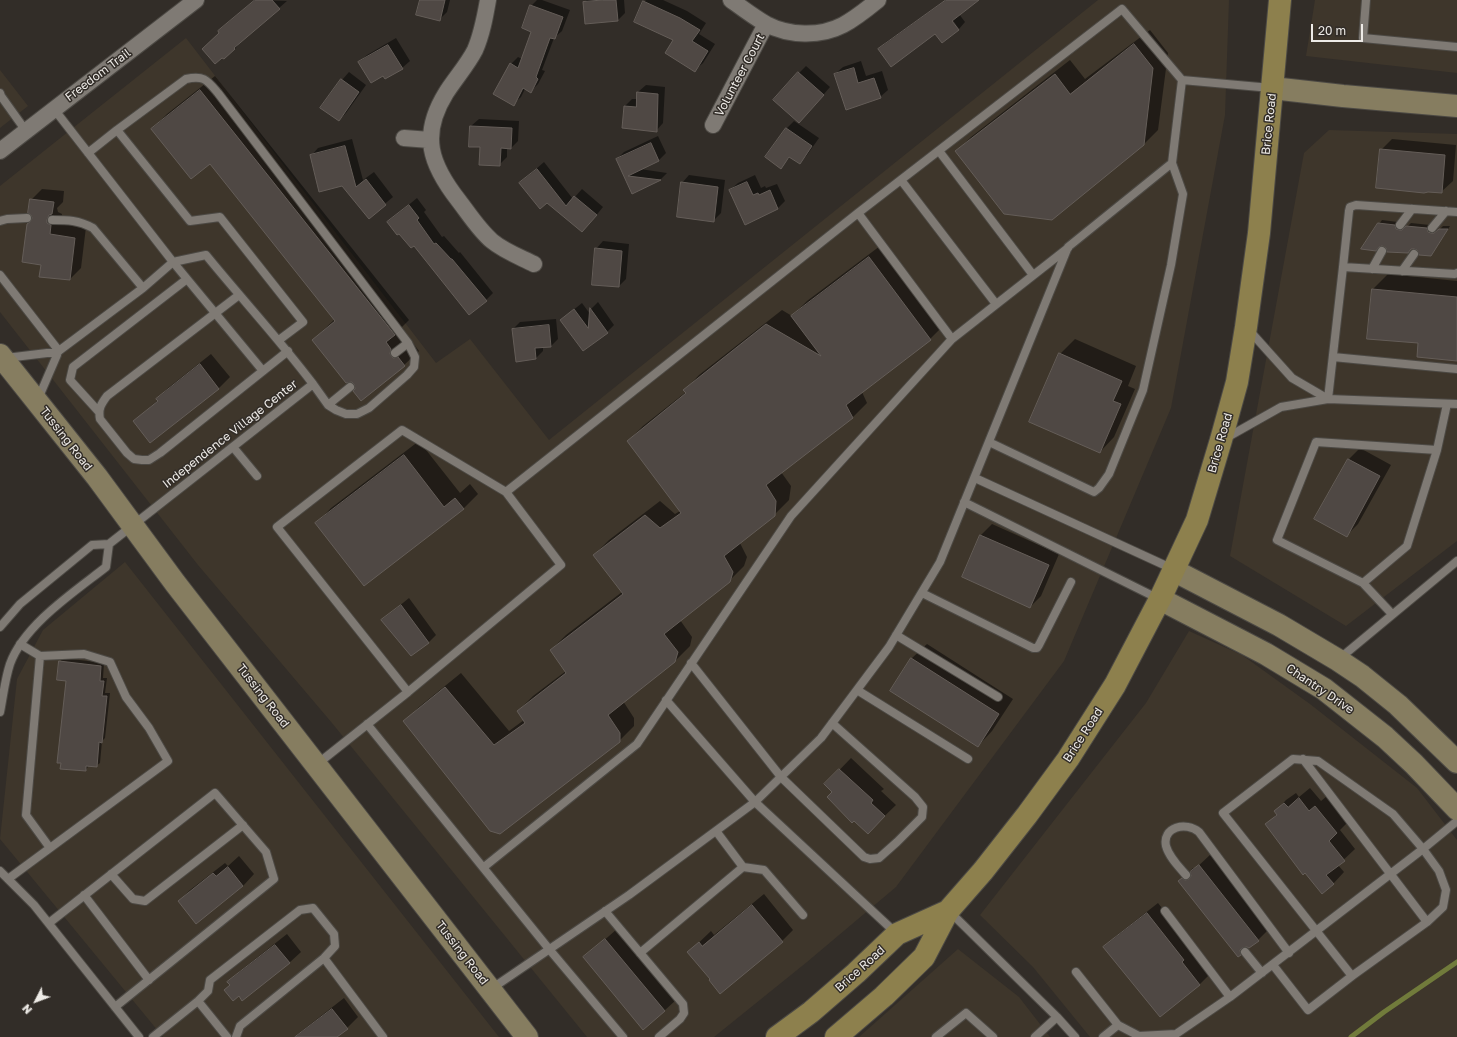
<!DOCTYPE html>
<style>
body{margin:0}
#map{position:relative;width:1457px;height:1037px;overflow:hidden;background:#322d28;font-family:"Golos Text",sans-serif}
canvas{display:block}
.north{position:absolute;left:16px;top:981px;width:40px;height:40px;-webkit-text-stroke:3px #322d28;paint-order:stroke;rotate:228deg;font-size:11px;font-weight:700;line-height:16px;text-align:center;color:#eeebe7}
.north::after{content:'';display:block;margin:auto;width:14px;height:18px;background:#eeebe7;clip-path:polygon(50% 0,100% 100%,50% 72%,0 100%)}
.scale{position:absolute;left:1311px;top:24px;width:52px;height:18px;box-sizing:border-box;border:2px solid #eeebe7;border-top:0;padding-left:5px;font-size:12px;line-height:14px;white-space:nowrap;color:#eeebe7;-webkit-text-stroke:3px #322d28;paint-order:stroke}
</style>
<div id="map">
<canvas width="1457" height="1037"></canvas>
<div class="north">N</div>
<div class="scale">20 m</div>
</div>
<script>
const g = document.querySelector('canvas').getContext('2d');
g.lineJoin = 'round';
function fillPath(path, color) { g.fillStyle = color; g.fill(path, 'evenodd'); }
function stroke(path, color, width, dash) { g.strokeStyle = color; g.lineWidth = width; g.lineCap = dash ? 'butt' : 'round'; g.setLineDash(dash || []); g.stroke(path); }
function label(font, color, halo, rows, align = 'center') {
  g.font = font + ' "Golos Text",sans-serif'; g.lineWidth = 3; g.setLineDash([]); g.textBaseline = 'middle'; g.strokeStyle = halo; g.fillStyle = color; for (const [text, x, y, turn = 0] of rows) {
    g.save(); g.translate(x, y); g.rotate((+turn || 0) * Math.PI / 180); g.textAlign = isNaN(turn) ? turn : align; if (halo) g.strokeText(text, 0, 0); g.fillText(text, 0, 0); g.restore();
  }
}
const built = new Path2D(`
 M1098 0H1229L1225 115 1171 408 1064 661 896 887 807 962 714 1037H587L332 723 198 565 0 312V186L186 38 436 363 470 339 549 440Z
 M1315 0H1457V73L1306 56Z
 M0 70 28 106 0 128Z
 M1329 130 1457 134V541L1346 626 1230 556 1304 153Z
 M125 562 499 1037H163L0 839 17 679 43 630Z
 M1189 631 1242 655 1310 704 1417 788 1457 840V1037H1090L1033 967 980 915 1146 703Z
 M958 949 1019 997 1050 1037H859Z`);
const shadow = new Path2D(`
 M255 0 287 1 241 41 235 49 220 33Z
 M421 0H450L447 12 439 20Z
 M537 0H542L570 10 562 31 554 38 542 70 545 71 538 84 531 91 525 89 521 97 513 104 511 64 518 57 522 59 532 31 531 6Z
 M587 0H624L625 13 618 20 584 2Z
 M646 0H663L687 11 706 23 699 34 715 44 703 63 695 70 675 39 644 2Z
 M946 0H977L959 14 965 22 959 29 950 16 936 33 879 50 886 42Z
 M1150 30 1168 53 1158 130 1143 145 957 151 971 137 1070 60 1085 79Z
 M396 38 410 61 402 68 383 74 359 62 367 55Z
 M861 61 866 76 882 71 888 90 880 97 835 74 843 67Z
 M806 66 830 87 806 115 799 73Z
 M349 72 366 85 346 113 339 120 322 108 342 80Z
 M215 76 409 320 401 328 408 344 413 343 419 351 404 365 356 389 355 383 313 340 335 319 211 163 152 129 167 114Z
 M646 85 665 87 663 123 656 131 625 106 632 99H637L638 92Z
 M479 119 519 121 518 141 511 148H507V157L499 165 481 146 471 126Z
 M794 121 819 138 807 155 800 163 791 156 781 167 766 157 787 128Z
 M658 136 666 153 659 160 640 169 667 173 661 179 632 192 617 159 624 152Z
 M352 139 363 180 374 172 393 197 369 217 343 184 311 156 318 148Z
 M1392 139 1456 145 1453 181 1441 192 1381 150Z
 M544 162 573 199 582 189 603 207 590 223 547 201 520 183Z
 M689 175 725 180 721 213 714 220 682 183Z
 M755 175 761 188 765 186 766 188 777 184 785 201 778 208 745 224 730 190 738 183Z
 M42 189 64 191 63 202 57 208 58 212 62 214 61 224 86 227 81 268 70 279 42 264 28 224 34 218 31 200Z
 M417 198 426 210 424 212 442 237 444 236 459 253 460 252 493 293 486 300 414 245 388 222Z
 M1382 220 1398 222 1400 226 1404 228 1407 227 1411 223 1430 225 1431 229 1435 230H1439L1443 226H1450L1431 255 1418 249 1379 224Z
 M603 241 629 244 626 279 619 286 596 249Z
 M884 243 945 324 930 339 862 392 867 403 852 418 781 472 791 486 789 500 774 515 740 543 747 557 744 566 729 581 680 620 692 637 690 646 675 661 623 701 634 718V726L619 741 500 833 404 722 419 707 461 673 509 731 524 720 518 711 533 696 566 671 551 650 566 635 622 592 594 555 609 540 660 501 675 514 680 511 628 441 643 426 686 392 685 390 699 375 782 310 792 316 807 301Z
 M1388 274 1457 281V360L1373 289Z
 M598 302 614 325 607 332 583 350 561 320 582 303 590 314 591 309Z
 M556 319 558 339 551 346 543 347V351L536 358 513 329 520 322Z
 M1075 339 1136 366 1128 386 1135 389 1114 437 1100 452 1060 354Z
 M211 354 230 377 219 388 151 442 134 421 158 400 157 399 168 388Z
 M419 441 460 493 470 484 478 494 463 509 317 523 331 508Z
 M1360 448 1391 465 1358 524 1347 535 1316 519 1349 459Z
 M992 524 1059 554 1041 596 1030 607 963 577 981 535Z
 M409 598 436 635 429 642 382 620Z
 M927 644 1013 699 992 731 978 746 891 691 912 658Z
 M63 658 104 663 103 678H107L105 693H110L105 738 102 741 100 763 96 766 89 765 86 770 67 680 60 662Z
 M851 758 884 789 881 791 896 805 868 832 826 784Z
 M1310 788 1321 801 1327 796 1348 822 1340 830 1355 849 1338 865 1344 872 1333 884 1266 825 1277 814 1275 812 1286 800 1296 793 1299 797Z
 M1211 854 1269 929 1258 940 1248 946 1240 954 1179 881 1191 870 1193 868 1195 869Z
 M239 856 254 874 243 886 196 923 179 901 190 890 225 863 228 866Z
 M764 894 793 930 782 941 712 979 689 952 711 931 714 935Z
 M1158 903 1194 949 1211 973 1200 984 1160 1015 1105 947 1116 936Z
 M617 929 676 1000 664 1011 585 957Z
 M287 934 301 952 289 963 231 985 229 982 240 971Z
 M344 998 358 1017 347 1028 335 1037H294Z`);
const stream = new Path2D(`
 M1351 1037 1384 1012 1457 962`);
const building = new Path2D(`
 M255 0H272L280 9 234 48 235 49 224 59 222 58 215 64 202 49 219 33 218 31Z
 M420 0H445L440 21 416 15Z
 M603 0H616L618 21 585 24 583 2Z
 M946 0H979L952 21 959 30 942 43 935 34 891 67 878 49Z
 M643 1 680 18 700 30 692 41 708 51 695 72 665 53 673 40 634 22Z
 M530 5 563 17 555 39 550 38 536 77 538 79 531 93 523 88 514 106 493 94 510 63 518 68 531 32 522 28Z
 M1134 44 1153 68 1144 145 1052 220 1004 214 955 151 1055 74 1070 94Z
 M388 45 403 69 385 79 383 76 371 83 358 62Z
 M854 68 858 83 874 78 881 98 846 110 834 74Z
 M798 72 824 95 799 123 773 100Z
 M341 79 359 92 339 121 320 108Z
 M200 90 395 335 386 342 391 349 390 354 393 358 398 357 405 366 361 401 353 391 355 389 354 384 352 382 346 383 312 340 335 321 210 164 191 179 151 129Z
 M637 92 658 94 657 132 622 128 624 106 636 107Z
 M470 126 512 128 511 149 501 148 500 166 479 165 480 147H469Z
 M786 128 812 146 800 164 789 157 781 169 765 157Z
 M651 143 659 161 628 176 661 180 632 194 616 159Z
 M345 146 356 187 366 179 386 205 369 219 342 186 319 192 310 155Z
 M1380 149 1445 155 1442 193 1428 192 1424 193 1376 188Z
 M537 169 566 206 574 196 597 215 582 232 547 203 540 209 519 183Z
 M681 182 718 187 714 222 677 217Z
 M747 182 753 195 758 193 759 195 770 190 778 209 745 225 729 190Z
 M30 199 54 202 52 214 49 215 47 220V223L51 225 50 234 75 238 70 280 39 277 41 265 22 262 27 224 30 222 32 218 31 215 28 213Z
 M409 205 419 218 417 220 434 244 436 243 451 259H452L487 301 469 315 414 246 411 248 399 234 397 235 387 222Z
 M1378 223 1395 225 1396 229 1400 230H1402L1406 226 1427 228 1428 232 1431 233H1434L1439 229H1448L1431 256 1419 255 1417 250 1414 249H1411L1408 253 1387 252 1386 248 1382 246 1379 247 1376 251 1361 249Z
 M595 248 622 251 619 287 592 285Z
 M869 257 931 340 846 405 853 418 766 485 776 501 775 516 724 556 733 572 730 582 664 634 678 652 675 662 608 715 620 733V742L500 834 490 831 403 721 445 687 494 745 525 723 517 711 566 673 550 650 623 594 593 555 645 515 660 528 681 513 627 441 686 393 683 390 766 324 821 356 791 316Z
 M1372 289 1457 297V361L1417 357 1418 343 1367 339Z
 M590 308 608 333 583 351 560 320 574 309 588 328Z
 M549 325 551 347 535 348 536 359 516 362 512 329Z
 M1059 353 1122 381 1113 401 1121 404 1100 453 1029 422Z
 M200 364 219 389 150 443 133 421 158 401 156 399Z
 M404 455 444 507 455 498 464 509 364 586 315 523Z
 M1348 459 1380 476 1347 537 1314 519Z
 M980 535 1049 565 1030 608 962 577Z
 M401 605 429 643 411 656 381 620Z
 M911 658 999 714 978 747 890 691Z
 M59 661 101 666 100 681H104L102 696H107L102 743 99 742 97 767 86 766V771L60 769 61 763H57L66 681 57 680Z
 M839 769 873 800 871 803 885 816 868 834 854 821 852 823 827 797 832 792 824 784Z
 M1299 798 1309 811 1315 806 1337 833 1329 841 1345 861 1326 875 1334 884 1322 894 1305 873 1303 875 1265 824 1277 815 1274 811 1284 803 1288 807Z
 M1199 865 1259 941 1249 948 1247 947 1242 948 1240 950 1241 955 1238 957 1178 881 1182 878 1185 880 1189 879 1191 876 1190 872Z
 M228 867 243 886 196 924 178 901 213 873 216 876Z
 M752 905 783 942 720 994 709 980 710 979 687 952 699 942 702 946Z
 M1147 913 1184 960 1182 962 1200 985 1160 1017 1103 947Z
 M605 939 665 1011 643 1030 583 957Z
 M275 945 290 963 242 1001 239 996 233 1001 224 990 230 985 227 982Z
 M332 1009 348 1029 337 1037H295Z`);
const lane = new Path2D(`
 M1366 0 1363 38 1457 47
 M0 93 1 96 26 131
 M117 130 186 79C204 75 207 80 218 93L408 343 415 357 414 367 407 375 369 408 357 414H346L336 410 328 405 313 384
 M939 151 1033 275
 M88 153 117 130 190 221 220 217 303 322 279 340
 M901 180 996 304
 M1457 212 1356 205 1350 207 1349 211 1343 267 1328 399 1457 404
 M858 213 952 339
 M52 220C68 220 78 220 93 228L143 288
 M0 221 7 219 27 218
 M1400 225 1412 209
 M1432 228 1446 211
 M1343 267 1455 274 1457 273
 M1372 269 1382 251
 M1402 271 1414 254
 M0 275 59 351
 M239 295 107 396C101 404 98 409 100 419L127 453 134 459 142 460H149L160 453 288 351
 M395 353 408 343
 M1333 357 1457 369
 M6 358 47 353H56L143 288 173 262 187 279
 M38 399 57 355 56 353
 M328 405 350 387
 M99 412 70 380 73 367 187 279 263 371
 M1226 438 1281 407 1328 399 1292 378 1248 329
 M989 442 1094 492 1099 488 1109 474 1143 390 1171 265 1183 194 1172 163
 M233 447 257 476
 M1437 450 1407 546 1363 583 1277 540 1316 442 1437 450 1447 404
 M975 478 1173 569
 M964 502 1159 599
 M1363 583 1392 614
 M922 593 1033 648H1037L1039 645 1071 582
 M0 627 20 604 92 545 109 544 313 384C279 339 241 298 206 255L173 262 54 109
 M896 635 998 697
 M40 656 26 815 50 848
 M1339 659 1457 561
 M691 663 781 777 864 857 870 859 879 858 897 842 922 817 923 807 915 797 832 723
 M857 690 968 759
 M408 692 561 565 506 492
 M666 700 755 802 897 934
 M0 712C3 697 5 679 10 664 24 625 74 592 106 567L109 544
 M367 724 549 949 623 1037
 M1303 759 1427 922
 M316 765 408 692 277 527 402 430 506 492 858 213 1122 9 1182 80 1271 88
 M716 831 743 867 764 870 803 915
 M484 867 637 744 791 516 952 339 1068 248
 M0 871 34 905 139 1037
 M111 874 133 899 145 901 243 825
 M1186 875C1179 867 1169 857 1166 846 1162 827 1186 821 1199 832L1289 953
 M8 879 168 761 149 728 126 697 110 662 84 654 40 656 20 644
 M84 895 149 980
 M605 911 683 1004 684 1013 680 1019 659 1037
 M949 911 1057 1017 1075 1037
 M1165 911 1230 997
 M49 923 215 793 266 852 274 879 115 1007
 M1245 952 1262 973
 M640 953 743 867
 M324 958 383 1037
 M1076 972 1118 1025 1139 1036 1176 1034 1230 997 1423 849 1439 871 1446 890 1443 907 1427 922 1352 976 1308 1010 1273 965
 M1352 976 1223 813 1293 759 1318 761 1393 814 1423 849 1457 821
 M491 989 629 895 755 802 821 738 889 647 940 562 1068 247 1172 163 1182 80
 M198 1001 227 1037
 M153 1037 198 1001 208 991 210 980 300 910 313 908 334 934 335 946 324 958 240 1026 236 1037
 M936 1037 966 1013 993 1037
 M1035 1037 1057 1017
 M1103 1037 1118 1025`);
const street = new Path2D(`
 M488 0C485 17 482 34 475 50 468 64 455 79 446 93 420 135 430 164 459 201 469 214 479 230 492 241 504 251 520 257 534 264
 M731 0C742 8 754 17 766 24 789 36 820 37 843 25 856 18 867 9 878 0
 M713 125 766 24
 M404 138 430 140
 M0 151 196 0`);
const secondary = new Path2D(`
 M1272 88 1343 96 1457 106
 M0 355 97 477 175 583 527 1037
 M1173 570 1279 625 1338 660 1362 676 1398 705 1457 762
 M1160 599 1266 654 1324 689 1385 737 1414 764 1457 809`);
const primary = new Path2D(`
 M777 1037 811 1012 856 973 897 934 948 911
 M836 1037 884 996 924 957 948 911 983 871 1027 815 1068 759 1115 685 1160 599 1197 520 1221 440 1237 382 1246 327 1259 233 1280 0`);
const streetNames = [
 ["Freedom Trail",98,75,-37],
 ["Volunteer Court",740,75,-62],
 ["Brice Road",1269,124,-84],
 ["Independence Village Center",230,434,-38],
 ["Tussing Road",66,439,52],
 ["Brice Road",1220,443,-74],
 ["Chantry Drive",1320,689,34],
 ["Tussing Road",263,696,52],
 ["Brice Road",1083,735,-57],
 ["Tussing Road",462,953,52],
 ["Brice Road",860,969,-42]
];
fillPath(built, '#3e362b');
fillPath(shadow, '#0007');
stroke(stream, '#717b3b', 5);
fillPath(building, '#4f4844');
stroke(building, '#645d58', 1);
stroke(lane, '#4c4944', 10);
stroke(street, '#4c4944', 18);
stroke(secondary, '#4c4944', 24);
stroke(primary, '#4c4944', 24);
stroke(lane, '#7f7a74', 8);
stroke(street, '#7f7a74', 16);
stroke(secondary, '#867d60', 22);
stroke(primary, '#8d804d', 22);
label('12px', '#eeebe7', '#322d28', streetNames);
</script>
